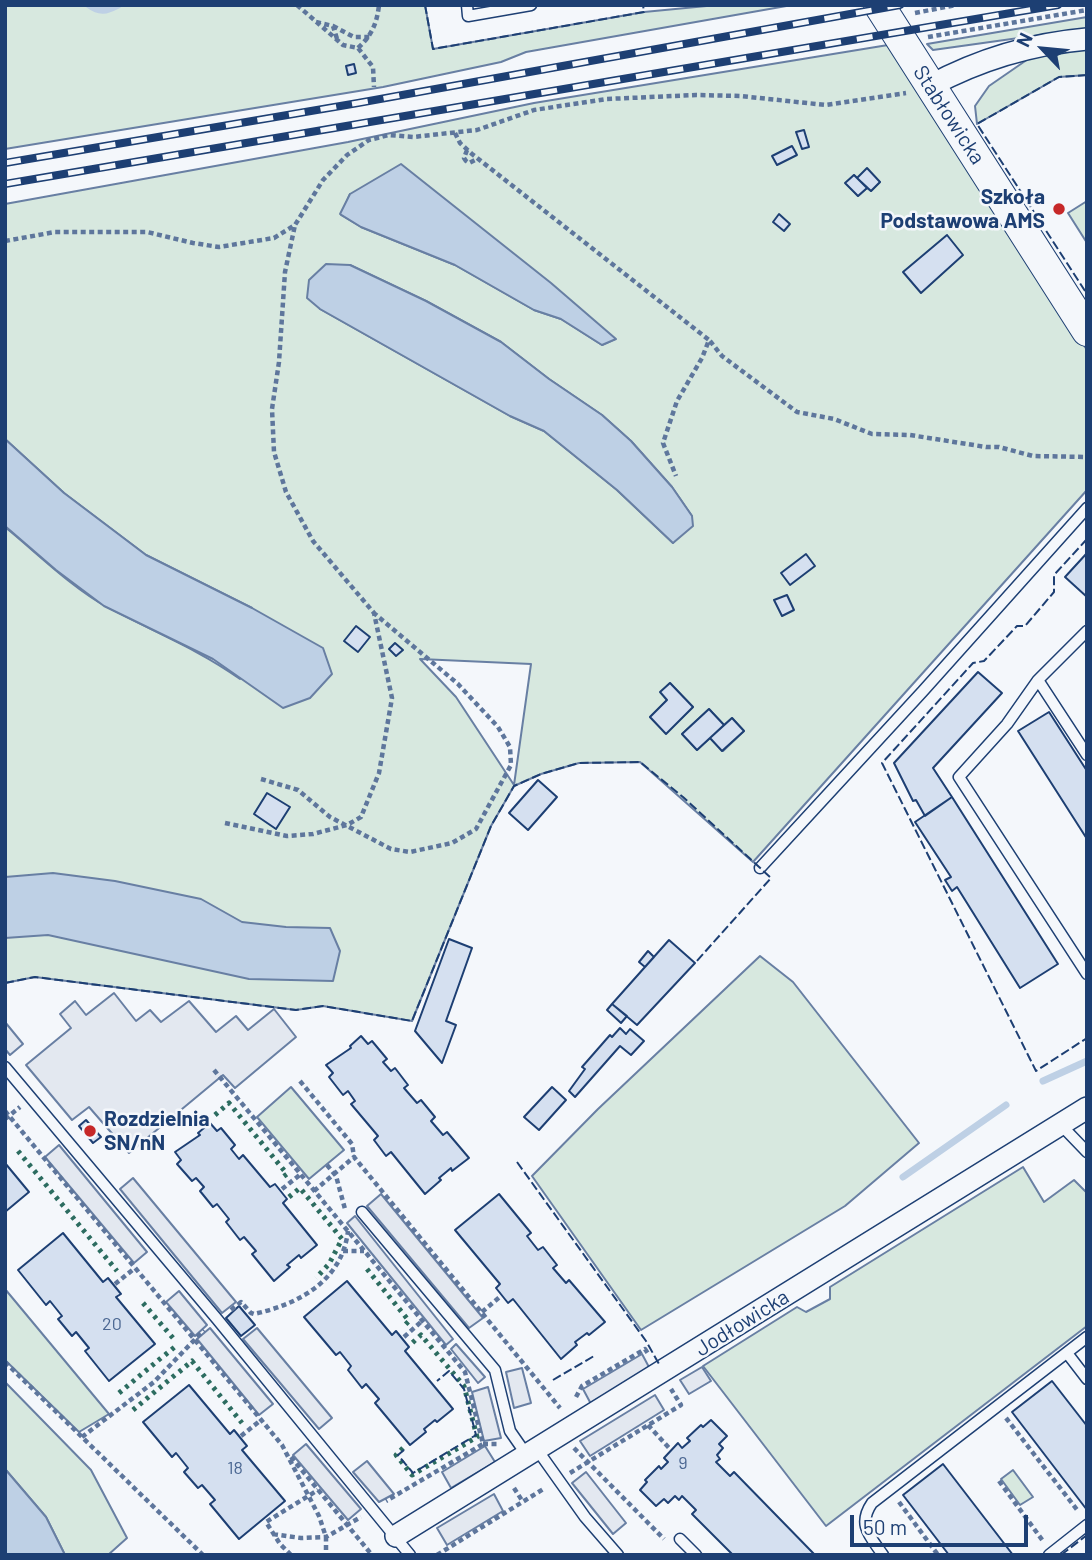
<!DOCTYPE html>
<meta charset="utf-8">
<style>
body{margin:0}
#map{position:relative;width:1092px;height:1560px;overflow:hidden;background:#f4f7fb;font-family:Barlow,sans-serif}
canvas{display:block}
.frame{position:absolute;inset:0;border:7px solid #1d3f73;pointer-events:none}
.north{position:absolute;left:1008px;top:14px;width:70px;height:70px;-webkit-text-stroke:5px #f4f7fb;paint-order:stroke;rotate:296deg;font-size:19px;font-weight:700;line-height:28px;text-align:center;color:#1d3f73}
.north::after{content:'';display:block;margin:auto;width:24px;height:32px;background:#1d3f73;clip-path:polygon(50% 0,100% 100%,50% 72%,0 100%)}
.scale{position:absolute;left:850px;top:1515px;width:178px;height:32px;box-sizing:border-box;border:4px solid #1d3f73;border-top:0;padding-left:9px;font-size:21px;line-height:24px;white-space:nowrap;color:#1d3f73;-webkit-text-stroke:5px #f4f7fb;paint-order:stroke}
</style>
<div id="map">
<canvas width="1092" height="1560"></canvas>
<div class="frame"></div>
<div class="north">N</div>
<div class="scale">50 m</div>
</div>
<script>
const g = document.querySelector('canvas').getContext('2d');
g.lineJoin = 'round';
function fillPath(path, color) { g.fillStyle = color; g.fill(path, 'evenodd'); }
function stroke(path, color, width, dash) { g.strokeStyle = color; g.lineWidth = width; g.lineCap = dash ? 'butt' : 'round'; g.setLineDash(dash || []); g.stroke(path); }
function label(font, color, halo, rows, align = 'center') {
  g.font = font + ' Barlow,sans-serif'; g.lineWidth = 5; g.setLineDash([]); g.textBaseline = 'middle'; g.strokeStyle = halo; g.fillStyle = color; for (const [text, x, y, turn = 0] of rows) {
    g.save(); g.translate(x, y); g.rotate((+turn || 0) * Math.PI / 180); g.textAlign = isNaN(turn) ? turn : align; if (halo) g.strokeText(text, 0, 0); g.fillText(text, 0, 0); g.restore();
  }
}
const green = new Path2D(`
 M5 5H425L433 49 644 12 717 5H792L526 52 501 62 383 87 5 149Z
 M1087 17V32L1033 36 933 50 927 44Z
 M888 45 1087 350V490L753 862 640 762 579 763 541 774 514 786 491 826 412 1021 323 1006 296 1010 35 977 5 983V527C37 553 71 587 107 607 152 631 198 649 240 679L252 608 146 555 64 493 5 439V204L348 142 534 103ZM854 175 857 178 880 182 871 191 867 188 858 196 846 183ZM350 194 600 327 615 339 602 345 561 319 534 310 455 265 361 227 341 215ZM350 265 426 301 501 342 549 379 602 415 631 441 672 487 692 516 673 543 617 490 544 431 510 416 320 309ZM420 659 531 664 514 785 456 697ZM670 683 693 707 666 733 650 717 667 700 661 692ZM709 709 724 725 732 718 744 731 723 751 710 738 697 750 682 734Z
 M1087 48V75L1059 77 977 124 975 106 989 86 1031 57Z
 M1087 201V243L1068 213Z
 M760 956 793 982 919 1143 845 1206 641 1330 532 1176 598 1109Z
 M291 1087 344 1150 309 1179 257 1117Z
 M1023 1167 1044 1202 1074 1180 1087 1193V1326L826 1526 703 1366 797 1307 806 1312 830 1299V1287Z
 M5 1289 109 1414 79 1432 5 1360Z
 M5 1382 91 1470 127 1538 108 1555H65L46 1517 5 1469Z
 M1013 1470 1033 1497 1020 1505 1001 1479Z`);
const parking = new Path2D(`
 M114 993 136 1021 150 1010 161 1022 189 1001 216 1032 236 1016 248 1030 274 1009 296 1037 235 1088 223 1075 129 1153 89 1107 72 1120 26 1065 71 1028 60 1014 75 1001 86 1015Z
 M5 1022 23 1044 10 1055 5 1049Z
 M59 1145 147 1252 134 1263 45 1157Z
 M133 1178 236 1302 222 1313 120 1189Z
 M381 1194 483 1318 469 1328 367 1206Z
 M355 1216 453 1339 446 1345 347 1223Z
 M179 1291 207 1325 195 1336 166 1302Z
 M210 1328 273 1404 259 1415 197 1339Z
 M257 1328 332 1418 319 1429 243 1339Z
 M456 1344 485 1377 478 1383 451 1349Z
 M642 1354 650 1369 591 1404 583 1389Z
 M702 1367 711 1381 689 1394 680 1380Z
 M522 1368 531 1403 514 1408 506 1372Z
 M488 1387 501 1438 484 1441 472 1392Z
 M655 1395 664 1410 590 1456 580 1441Z
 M306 1444 361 1509 348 1520 293 1455Z
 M485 1446 495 1462 451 1488 442 1472Z
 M367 1461 394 1494 379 1502 353 1472Z
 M586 1472 626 1523 613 1534 572 1483Z
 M494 1494 503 1511 447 1545 437 1528Z`);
const water = new Path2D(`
 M401 164 551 283 616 339 602 345 561 319 534 310 455 265 361 227 340 214 350 194Z
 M326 264 350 265 426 301 501 342 549 379 602 415 631 441 672 487 692 516 693 526 673 543 617 490 544 431 510 416 320 309 307 298 309 280Z
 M5 439 64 493 146 555 252 608 323 648 332 674 310 698 283 708 213 659 104 606 56 570 5 526Z
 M53 873 115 881 201 899 242 922 286 927 330 928 340 951 333 981 249 979 48 935 5 938V877Z
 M5 1469 46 1517 65 1555H5Z`);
const stream = new Path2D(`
 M89 5C100 13 106 11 118 5
 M1043 1081 1087 1061
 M903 1177 1006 1105`);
const building = new Path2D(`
 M354 64 356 73 348 75 346 66Z
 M804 130 809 147 802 149 796 132Z
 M792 146 797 155 777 165 772 156Z
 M867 168 880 182 871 191 857 178Z
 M854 175 867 188 858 196 845 183Z
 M779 214 790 224 784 231 773 222Z
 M947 235 963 255 921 293 903 272Z
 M1087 553V597L1065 577Z
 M806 554 815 566 790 585 781 573Z
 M787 595 794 610 782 616 774 600Z
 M356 626 370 637 358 652 344 641Z
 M395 643 403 650 396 656 389 649Z
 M978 672 1002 693 933 768 952 797 925 816 916 800 913 801 894 763Z
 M670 683 693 707 666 734 650 717 667 700 660 692Z
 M709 709 724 725 697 750 682 734Z
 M1049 712 1087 771V839L1018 731Z
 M732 718 744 731 722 751 710 738Z
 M538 780 557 797 528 830 509 813Z
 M267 793 290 807 276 829 254 814Z
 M952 797 1058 964 1020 988 957 887 952 891 945 880 951 877 915 822Z
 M449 939 472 948 446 1021 456 1025 442 1063 415 1031Z
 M669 940 695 963 637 1025 612 1004Z
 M648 951 654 957 645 967 639 962Z
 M612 1004 627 1016 621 1023 607 1010Z
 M620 1028 626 1034 630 1029 644 1041 631 1055 620 1046 575 1097 569 1091 585 1069 582 1067 610 1035 612 1037Z
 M361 1036 368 1044 372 1041 387 1059 383 1062 391 1071 395 1068 408 1085 404 1088 417 1103 421 1100 435 1117 431 1121 443 1135 447 1132 469 1158 452 1171 451 1168 439 1178 441 1180 425 1194 391 1152 386 1156 374 1140 378 1136 351 1104 355 1101 348 1091 343 1095 329 1077 333 1073 326 1065 351 1048 350 1046Z
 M552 1087 566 1100 539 1130 524 1117Z
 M86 1120 101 1137 93 1143 79 1126Z
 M210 1123 217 1131 221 1128 235 1145 231 1149 239 1159 243 1155 270 1187 275 1184 287 1199 283 1203 317 1245 301 1258 299 1255 287 1265 290 1267 274 1281 252 1254 256 1251 244 1237 240 1240 226 1222 229 1219 217 1204 213 1207 200 1191 204 1187 196 1178 192 1181 177 1164 181 1160 175 1152 200 1135 198 1133Z
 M5 1163 29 1192 5 1212Z
 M499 1194 531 1233 527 1236 538 1250 543 1247 557 1265 553 1268 566 1283 569 1280 605 1322 589 1335 587 1333 575 1342 577 1345 561 1359 513 1299 508 1303 496 1288 500 1284 455 1230Z
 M63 1233 103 1282 108 1278 121 1294 116 1297 155 1344 109 1381 85 1351 89 1348 76 1332 72 1336 58 1319 62 1316 50 1301 46 1305 18 1270Z
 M347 1281 392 1335 396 1331 409 1347 405 1351 453 1409 437 1422 435 1420 424 1429 426 1432 410 1445 375 1403 379 1399 366 1384 362 1388 348 1370 351 1366 340 1352 336 1355 304 1317Z
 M239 1306 255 1325 241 1336 226 1318Z
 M1052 1381 1087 1426V1510L1012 1412Z
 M189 1385 230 1434 234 1430 247 1446 242 1450 285 1501 239 1539 210 1504 215 1500 202 1485 198 1488 184 1472 188 1468 176 1453 172 1457 143 1422Z
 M711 1420 727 1436 719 1444 723 1448 717 1455 720 1459 716 1462 730 1476 734 1472 815 1555H733L692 1514 696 1510 682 1496 679 1500 675 1496 668 1503 664 1499 656 1506 640 1490 647 1482 645 1480 659 1466 661 1469 668 1462 664 1458 678 1443 682 1448 690 1441 687 1438 701 1425 703 1427Z
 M943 1464 1013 1555H949L903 1495Z`);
const path = new Path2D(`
 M297 5 343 45 358 48 373 67 374 87
 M915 13 956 5
 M316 22 333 26 338 42
 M333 26 354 37H370
 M928 37 1087 10
 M358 48C371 36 377 24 379 5
 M455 133 460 143 472 154 709 340 702 358 677 401 663 443 676 476
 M467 150 464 158 466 161 469 163 477 159
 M5 241 55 232H147L193 243 219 247 274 238 295 225 323 180 347 155 369 140 389 135 413 137 477 130 534 110 607 99 696 95 740 96 826 105 906 93
 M710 341 722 356 797 412 834 419 872 434 910 435 986 447H999L1033 456 1087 457
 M261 779 298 790 330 817 391 849 410 852 452 843 476 829 511 765 510 747 498 727 458 684 375 614
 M225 823 287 836 313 834 347 825 361 817 379 773 392 698 374 613 313 541 286 492 274 452 272 409 279 362 285 272 295 225
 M214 1070 465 1372 483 1444 386 1501
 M300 1081 352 1144 354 1157
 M5 1111 282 1445 319 1516 326 1537V1555
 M5 1119 20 1107
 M327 1165 336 1176 345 1209
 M282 1189 301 1174
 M314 1191 354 1157 560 1408
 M343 1251H364
 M115 1284 135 1268
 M231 1310 241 1302 251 1313 254 1314C299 1304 342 1281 348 1231
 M482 1312 501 1296
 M404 1337 422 1321
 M5 1362 203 1555
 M576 1397 582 1386 645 1349 649 1355
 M1006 1418 1078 1511
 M648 1425 670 1449
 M241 1436 261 1420
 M82 1437 154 1382 204 1330
 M483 1444H499
 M574 1448 664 1539
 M291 1457 372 1555
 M570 1473 681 1405 671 1389
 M999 1481 1043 1541
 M514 1488 523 1502
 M899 1502 938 1555
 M273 1534 301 1538 326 1537 361 1517
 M291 1555 280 1544 266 1522 318 1490
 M437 1555 545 1488`);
const lane = new Path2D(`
 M467 5 468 16 531 5
 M1087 631 1038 680 1087 755
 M1038 680 1007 724 959 777 1087 974
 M760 868 923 691 1087 508
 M5 1067 217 1319 410 1555
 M1061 1125 1087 1152
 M362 1212 495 1370 510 1431 526 1454
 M1067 1353 1087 1379
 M536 1448 585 1517 618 1555
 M680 1539 696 1555
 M883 1555C870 1536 857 1525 872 1503L1087 1337
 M1049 1555 1087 1525`);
const street = new Path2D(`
 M930 86C980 59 1030 44 1087 39
 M396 1536 1087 1108`);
const secondary = new Path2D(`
 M879 5 1087 331`);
const rail = new Path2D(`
 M5 163 358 103 900 5
 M5 184 1058 5`);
const hedge = new Path2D(`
 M215 1115 229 1103 287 1174 280 1179
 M18 1151 117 1271
 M289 1197 300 1188 342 1239 329 1264 316 1278
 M367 1269 409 1321 403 1327
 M143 1303 173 1338
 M165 1355 177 1345
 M179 1372 192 1361 242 1423
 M119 1393 161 1358
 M133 1410 175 1375
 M403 1448 396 1455 412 1475 477 1437 464 1386 421 1335 411 1344`);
const fence = new Path2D(`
 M425 5 433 49 644 12 643 5
 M1087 75 1059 77 977 124 1087 294
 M1087 539 1054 575V592L1025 626H1017L984 661 973 663 882 763 1036 1071 1087 1038
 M5 983 35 977 296 1010 323 1006 412 1021 491 826 514 786 541 774 579 763 640 762 683 797 771 878 695 963
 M517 1162 646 1341 659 1364
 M553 1380 594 1356
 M404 1450 398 1455 413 1473 476 1435 464 1389 449 1371 437 1381
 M1061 1555 1087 1535`);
const markers = [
 [1059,209,7,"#c62828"],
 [90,1131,7,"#c62828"]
];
const numberNames = [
 ["20",112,1324],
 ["9",683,1463],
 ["18",235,1468]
];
const streetNames = [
 ["Stabłowicka",949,115,57],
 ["Jodłowicka",742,1323,-32]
];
const poiNames = [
 ["Szkoła",1045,197],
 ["Podstawowa AMS",1045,221],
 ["Rozdzielnia",104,1119,"left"],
 ["SN/nN",104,1143,"left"]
];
fillPath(green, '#d7e8df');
stroke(green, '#687fa3', 2);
fillPath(parking, '#e3e8f0');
stroke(parking, '#687fa3', 2);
fillPath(water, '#bed0e5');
stroke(water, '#687fa3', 2);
stroke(stream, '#bed0e5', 7);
fillPath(building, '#d5e0f0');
stroke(building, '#1d3f73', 2);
stroke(lane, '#1d3f73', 13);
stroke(street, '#1d3f73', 24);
stroke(secondary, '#1d3f73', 32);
stroke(path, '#5e769c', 4.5, [5, 3.5]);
stroke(lane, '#f4f7fb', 10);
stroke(street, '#f4f7fb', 21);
stroke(secondary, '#f4f7fb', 30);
stroke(rail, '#1d3f73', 8);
stroke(rail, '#f4f7fb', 5, [16]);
stroke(hedge, '#2c6c60', 5, [3.5, 5]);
stroke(fence, '#1d3f73', 2, [9, 3.5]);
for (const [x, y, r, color] of markers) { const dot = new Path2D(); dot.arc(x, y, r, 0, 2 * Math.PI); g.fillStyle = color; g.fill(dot); stroke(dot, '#f4f7fb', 2.5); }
label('18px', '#4b6792', null, numberNames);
label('21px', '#1d3f73', '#f4f7fb', streetNames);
label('bold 21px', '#1d3f73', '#f4f7fb', poiNames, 'right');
</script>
